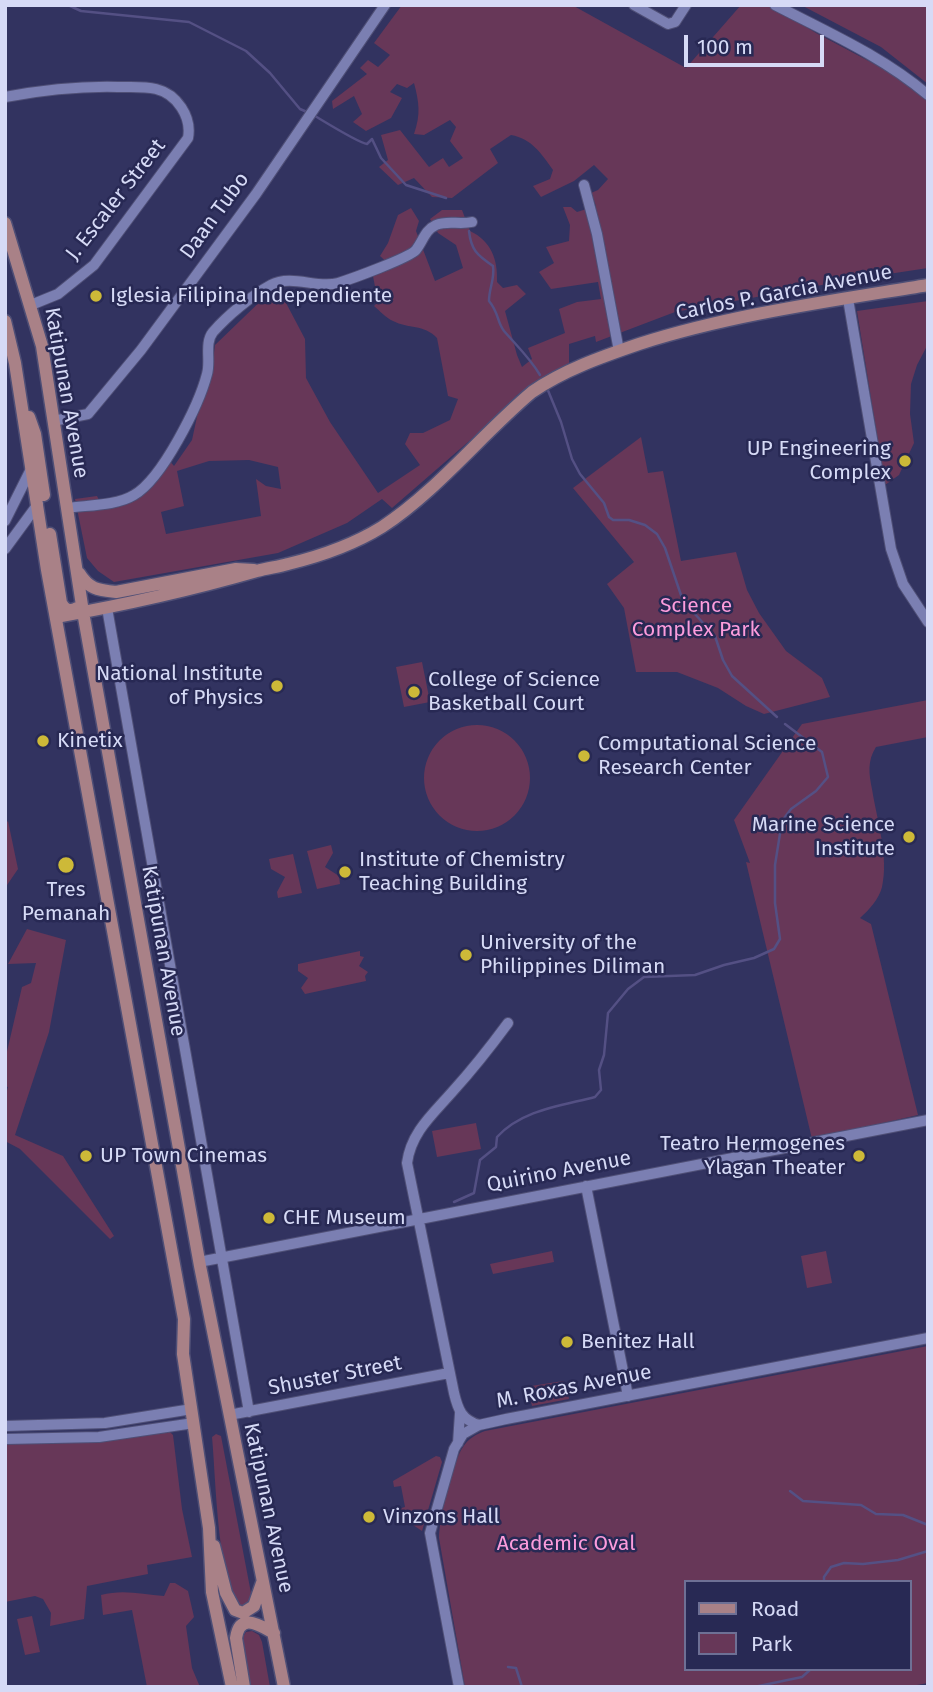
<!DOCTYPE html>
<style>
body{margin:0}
#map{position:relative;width:933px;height:1692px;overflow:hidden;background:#323360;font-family:"Fira Sans",sans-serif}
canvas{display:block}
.frame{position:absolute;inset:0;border:7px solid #d6daf6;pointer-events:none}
.legend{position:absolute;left:684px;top:1580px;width:228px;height:91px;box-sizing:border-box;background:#282954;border:2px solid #6e7095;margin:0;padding:9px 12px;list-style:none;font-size:21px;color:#d6daf6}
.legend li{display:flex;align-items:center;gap:14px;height:35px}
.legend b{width:35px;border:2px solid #6e7095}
.scale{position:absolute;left:684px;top:35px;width:140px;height:32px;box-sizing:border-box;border:4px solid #d6daf6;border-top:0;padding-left:9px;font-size:21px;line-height:24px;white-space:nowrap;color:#d6daf6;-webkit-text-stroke:5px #282954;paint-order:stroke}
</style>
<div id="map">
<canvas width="933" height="1692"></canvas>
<div class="frame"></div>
<ul class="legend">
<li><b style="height:9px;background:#a98187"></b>Road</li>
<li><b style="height:19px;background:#673758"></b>Park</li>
</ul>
<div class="scale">100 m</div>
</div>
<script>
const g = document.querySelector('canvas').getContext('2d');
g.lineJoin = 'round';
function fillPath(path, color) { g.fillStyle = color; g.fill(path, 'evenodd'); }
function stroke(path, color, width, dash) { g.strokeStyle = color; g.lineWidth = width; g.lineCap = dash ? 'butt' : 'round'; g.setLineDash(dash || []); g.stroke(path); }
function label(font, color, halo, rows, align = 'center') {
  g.font = font + ' "Fira Sans",sans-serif'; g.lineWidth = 5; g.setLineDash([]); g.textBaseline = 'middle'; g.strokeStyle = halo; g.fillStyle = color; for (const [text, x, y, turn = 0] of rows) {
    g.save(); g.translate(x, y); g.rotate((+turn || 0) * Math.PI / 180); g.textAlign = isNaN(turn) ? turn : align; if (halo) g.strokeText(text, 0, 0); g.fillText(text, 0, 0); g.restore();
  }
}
const green = new Path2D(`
 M402 5H572L686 68 741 5H771L816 33 895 75 928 101V268L849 280 675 312 596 342 595 336 569 344V363L517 395 490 423 392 508 382 499 347 523 278 553 114 582 98 571 87 558 75 499 97 496 102 506 137 499 146 481 169 460 174 466 192 440 198 412 211 376 215 345 271 291 285 301 305 339 306 378 330 422 378 493 420 465 405 444 410 433H423L450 420 458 399 448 396 437 338C424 324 408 329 393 321 386 318 380 311 374 306L378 302 372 271 391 266 380 256 388 243 398 215 411 208 419 221 416 231 435 281 463 268 456 245 438 233 430 219 442 210H462L470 231C491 241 498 259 497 282L503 288 517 285 526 294 505 311 517 355 522 367 532 359 528 348 565 333 559 309 577 302 601 299 598 282 551 289 539 272 554 263 546 247 569 241 570 225 563 207H571L577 212 596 206 591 193 598 190 608 179 594 165 574 181 541 197 533 186 550 179 553 170C541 153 532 139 511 135L490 149 498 163 452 198 432 197 414 178 398 185 379 167 388 160 381 135 400 130 429 167 443 158 449 167 463 158 450 141 456 127 450 120 424 135 414 134C421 114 419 102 414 83L407 88 397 84 390 92 402 98 391 118 366 131 353 122 362 114 354 96 333 109 332 101 367 74 360 68 368 60 378 67 390 55 374 43ZM249 460 278 467 281 489 266 486 256 479 261 516 166 534 161 512 184 506 177 471 209 461Z
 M801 5H928V84L881 47Z
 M928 301V344L917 365 911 384 910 414 914 443 899 475 885 485 857 311Z
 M641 437 648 473 663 471 681 561 736 552 747 590 759 613 786 651 822 678 830 697 764 714 746 706 718 688 677 672H636L624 608 607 584 634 562 573 488Z
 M422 662 430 702 404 707 396 667Z
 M928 700V737L876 747C867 761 869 774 872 789 877 820 889 857 882 887 879 899 869 910 860 918L871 924 918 1115 812 1139 746 862 750 863 734 820 802 724Z
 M424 778a53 53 0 1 1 106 0a53 53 0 1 1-106 0Z
 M8 821 18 869 5 888V824Z
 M331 845 333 853 325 867 339 876 340 884 317 889 307 851Z
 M293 854 302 893 278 898 277 892 285 877 271 869 269 859Z
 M27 929 66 940 49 1032 15 1135 63 1156 114 1236 110 1239 20 1149 5 1141V1097L8 1087 5 1086V1060L22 987 31 983 36 963 8 964Z
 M360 951V956L364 957 359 966 368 972 365 976 366 981 305 994 301 988 308 978 298 971V964Z
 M476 1123 481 1149 437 1157 432 1131Z
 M552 1251 554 1262 493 1274 490 1264Z
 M826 1251 832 1283 807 1288 801 1256Z
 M928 1346V1683L906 1687H465L439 1538C439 1520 453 1460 463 1447 468 1439 476 1434 485 1431ZM686 1582H910V1669H686Z
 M563 1381 567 1384 569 1399 532 1406 529 1391 531 1386Z
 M168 1430 173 1435 182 1509 192 1557 147 1565 148 1574 87 1586 84 1619 50 1626 51 1613 43 1599 35 1596 5 1602V1442Z
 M216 1434 221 1436 251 1593 249 1606 238 1607C217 1572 216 1480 212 1437Z
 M436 1456 440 1457 442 1462 422 1531 398 1515V1509L405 1507 401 1486 394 1487 393 1481Z
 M170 1583H175L188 1591 194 1617 186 1626 192 1668 200 1687H147L132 1610 103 1615 101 1595C122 1589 142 1594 164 1596Z
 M32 1616 40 1652 25 1655 17 1619Z
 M252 1631 259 1635 262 1642 270 1687H250L243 1637 246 1632Z`);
const stream = new Path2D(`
 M68 5 81 11 189 22 246 51 270 73 300 109 307 112
 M315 116C325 122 359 143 367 144L372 139 381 158 406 185 446 198
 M469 231C471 250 477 255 493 266 495 279 489 288 489 301 499 313 497 322 504 331 517 346 530 358 540 375
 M547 388 561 422 572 459 580 474 604 503 609 517 613 520H629L645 525 657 534 665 548 683 601 715 636 723 660 732 676 777 717
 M454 1202 474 1193 480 1160 496 1147 497 1137C522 1110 560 1106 595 1097L601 1090 599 1070 604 1055 608 1013 628 989 644 977 695 975 724 965 754 958 774 949 780 939 775 903V865L782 821 791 809 816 791 828 777 822 752 785 724
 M790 1491 803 1501 861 1505 876 1514 903 1515 928 1525
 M824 1582V1577L831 1567 844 1563 863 1564 898 1560 928 1551
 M508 1667 516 1668 522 1687
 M754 1687 802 1677 811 1669`);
const minor = new Path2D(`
 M634 5 668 24 675 22 686 5
 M775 5C827 32 882 56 928 95
 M5 97C43 90 80 86 118 87 131 87 144 86 156 89 177 94 192 117 188 138L94 265 58 294 31 305
 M584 185 597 234 619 351
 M848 299 891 549 903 584 928 622
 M53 421 88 414 141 350 256 194 385 5
 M67 508C87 505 116 506 134 495 162 479 199 405 207 374 211 361 204 343 213 332 228 315 251 296 271 285 292 274 317 289 338 283 351 279 409 258 416 250 423 241 425 230 436 225 448 220 459 225 472 222
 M5 521 31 469
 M5 549 38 504
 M107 608 249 1412
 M586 1186 628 1396
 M199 1262 928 1120
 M229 1415 449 1373
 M479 1425C462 1420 458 1410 454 1393L407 1163C411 1132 433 1114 453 1091 473 1069 491 1046 508 1023
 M5 1426 105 1423 192 1409
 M5 1439 99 1437 194 1423
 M458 1443 460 1413
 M459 1687 430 1533 454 1449 463 1434 479 1425 506 1419 928 1338`);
const major = new Path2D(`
 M5 223 42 346 83 612 200 1266 284 1687
 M5 321 15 363 47 570 184 1319 183 1354 209 1528 212 1592 232 1687
 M29 417 35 434 44 495
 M50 534 61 603C65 610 70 612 77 608
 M79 573C89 589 97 590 116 592L236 569 254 570
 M56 617C124 605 191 590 257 571 267 568 278 567 288 564 321 556 353 545 382 527 436 492 482 434 532 392 564 370 601 357 639 344 733 314 831 301 928 285
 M214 1546 226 1593 235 1610 243 1613 254 1606 262 1583
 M244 1687 236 1638C240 1612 259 1625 274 1633`);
const markers = [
 [96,296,7,"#cdb938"],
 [905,461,7,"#cdb938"],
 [277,686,7,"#cdb938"],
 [414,692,7,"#cdb938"],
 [43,741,7,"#cdb938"],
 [584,756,7,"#cdb938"],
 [909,837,7,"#cdb938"],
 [66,865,9,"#cdb938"],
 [345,872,7,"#cdb938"],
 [466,955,7,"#cdb938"],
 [86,1156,7,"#cdb938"],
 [859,1156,7,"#cdb938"],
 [269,1218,7,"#cdb938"],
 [567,1342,7,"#cdb938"],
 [369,1517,7,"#cdb938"]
];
const streetNames = [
 ["J. Escaler Street",116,200,-52],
 ["Daan Tubo",215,216,-54],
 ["Carlos P. Garcia Avenue",784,293,-11],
 ["Katipunan Avenue",66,393,80],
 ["Katipunan Avenue",163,951,80],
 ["Quirino Avenue",559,1172,-11],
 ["Shuster Street",335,1376,-11],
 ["M. Roxas Avenue",574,1387,-11],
 ["Katipunan Avenue",268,1508,78]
];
const poiNames = [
 ["Iglesia Filipina Independiente",110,296],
 ["UP Engineering",891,449,"right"],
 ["Complex",891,473,"right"],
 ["National Institute",263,674,"right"],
 ["of Physics",263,698,"right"],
 ["College of Science",428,680],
 ["Basketball Court",428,704],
 ["Kinetix",57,741],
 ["Computational Science",598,744],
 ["Research Center",598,768],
 ["Marine Science",895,825,"right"],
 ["Institute",895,849,"right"],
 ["Institute of Chemistry",359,860],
 ["Teaching Building",359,884],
 ["Tres",66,890,"center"],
 ["Pemanah",66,914,"center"],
 ["University of the",480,943],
 ["Philippines Diliman",480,967],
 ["Teatro Hermogenes",845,1144,"right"],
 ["Ylagan Theater",845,1168,"right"],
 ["UP Town Cinemas",100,1156],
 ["CHE Museum",283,1218],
 ["Benitez Hall",581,1342],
 ["Vinzons Hall",383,1517]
];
const parkNames = [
 ["Science",696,606],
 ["Complex Park",696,630],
 ["Academic Oval",566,1544]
];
fillPath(green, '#673758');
stroke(stream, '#545084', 2.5);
stroke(minor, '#4f4f76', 12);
stroke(major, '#4f4f76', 15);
stroke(minor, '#7b7fb2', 10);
stroke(major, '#a98187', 12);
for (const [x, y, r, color] of markers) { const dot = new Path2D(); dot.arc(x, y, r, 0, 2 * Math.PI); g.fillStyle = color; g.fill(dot); stroke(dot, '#282954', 2.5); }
label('21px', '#d6daf6', '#282954', streetNames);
label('21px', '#d6daf6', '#282954', poiNames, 'left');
label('21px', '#fc9cdc', '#282954', parkNames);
</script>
